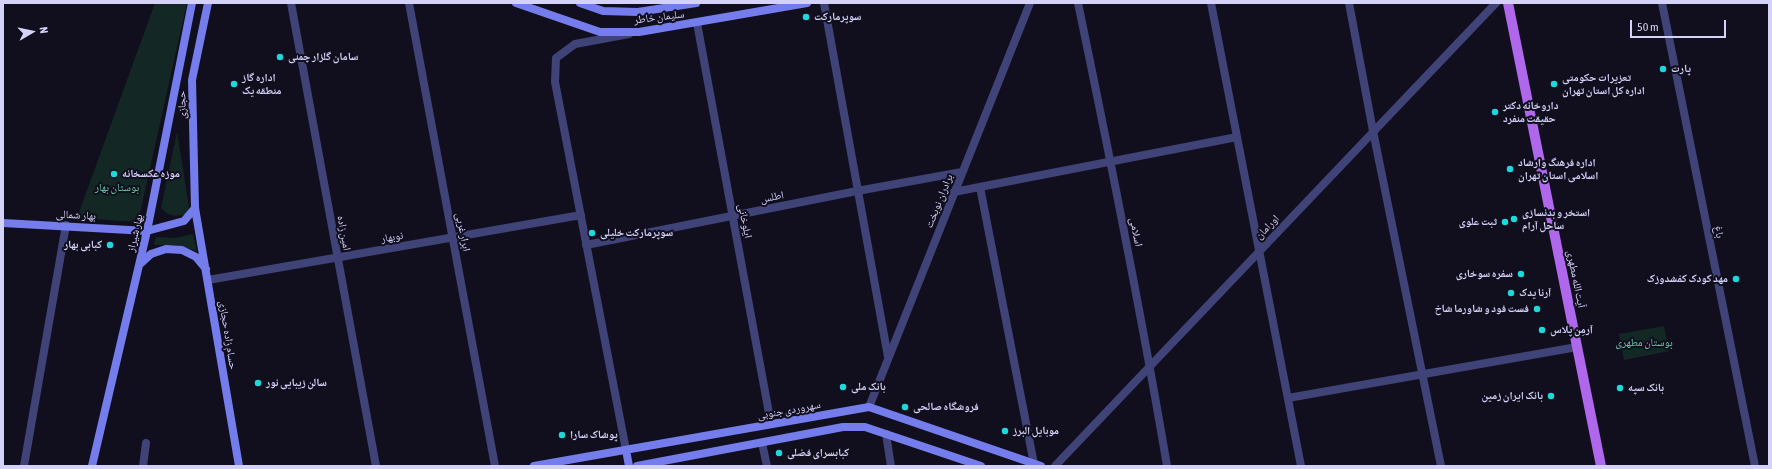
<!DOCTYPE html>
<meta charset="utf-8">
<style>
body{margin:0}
#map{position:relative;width:1772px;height:469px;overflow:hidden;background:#110f1e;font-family:"Asap Condensed",sans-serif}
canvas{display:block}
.frame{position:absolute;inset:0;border:4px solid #d4d2f9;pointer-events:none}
.north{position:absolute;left:12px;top:12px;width:40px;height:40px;-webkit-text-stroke:3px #110f1e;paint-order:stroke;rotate:81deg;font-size:11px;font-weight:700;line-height:16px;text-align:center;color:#d4d2f9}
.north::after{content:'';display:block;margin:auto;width:14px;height:18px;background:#d4d2f9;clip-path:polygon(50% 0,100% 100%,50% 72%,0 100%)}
.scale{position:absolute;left:1630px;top:20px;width:96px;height:18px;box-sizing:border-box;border:2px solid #d4d2f9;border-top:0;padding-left:5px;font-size:12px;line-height:14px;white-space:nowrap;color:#d4d2f9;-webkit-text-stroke:3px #110f1e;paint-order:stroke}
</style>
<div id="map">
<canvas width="1772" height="469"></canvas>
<div class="frame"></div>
<div class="north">N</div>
<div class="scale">50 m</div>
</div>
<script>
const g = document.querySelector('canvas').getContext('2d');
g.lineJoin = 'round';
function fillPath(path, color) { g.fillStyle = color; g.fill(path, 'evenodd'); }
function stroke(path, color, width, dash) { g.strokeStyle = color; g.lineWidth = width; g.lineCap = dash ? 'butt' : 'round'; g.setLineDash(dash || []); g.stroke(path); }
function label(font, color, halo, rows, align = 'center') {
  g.font = font + ' "Asap Condensed","Noto Naskh Arabic",sans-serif'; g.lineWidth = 4; g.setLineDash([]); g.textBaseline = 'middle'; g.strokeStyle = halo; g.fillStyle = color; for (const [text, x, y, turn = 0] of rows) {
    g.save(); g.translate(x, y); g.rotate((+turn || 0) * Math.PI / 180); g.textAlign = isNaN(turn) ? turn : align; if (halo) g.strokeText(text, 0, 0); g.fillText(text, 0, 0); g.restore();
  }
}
const green = new Path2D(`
 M155 3H187L138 222 77 218Z
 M177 132 189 207 186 214C175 217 169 216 161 208Z
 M193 234 197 251 176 245H154L156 237 175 238Z
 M1664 326 1669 351 1624 360 1619 334Z`);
const minor = new Path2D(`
 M291 3 376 466
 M409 3 495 466
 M824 3 888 357
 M1078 3C1110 157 1141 311 1167 466
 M1211 3 1301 466
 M1349 3 1373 131 1441 466
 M1662 3 1755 466
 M697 23 771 424
 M980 187 1034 464
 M954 192 1237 137
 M586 245 857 191 962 172
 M208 280 581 215
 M1288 398 1577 347
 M869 407 1030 3
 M886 434 891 466
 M762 443 767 466
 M626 450 555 82 556 58 575 44 629 34
 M24 466 66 225
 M143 466 146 443
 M1055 466 1496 3`);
const secondary = new Path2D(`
 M208 3 192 80 195 208 239 466
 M516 3 600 32H639L807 3
 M580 3 603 11 638 12 696 3
 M3 223 147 231 184 221 195 208
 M140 264 151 254 166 249 182 250 196 257 206 269
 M626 450 629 466
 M92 466 147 231 192 3
 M534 466 869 407 1041 466
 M637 466 843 427H865L981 466`);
const primary = new Path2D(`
 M1508 3 1601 466`);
const markers = [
 [806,17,4,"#1cd9db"],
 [280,57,4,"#1cd9db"],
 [1663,69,4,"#1cd9db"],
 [234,84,4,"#1cd9db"],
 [1554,84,4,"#1cd9db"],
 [1495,112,4,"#1cd9db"],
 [1510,169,4,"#1cd9db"],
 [114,174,4,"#1cd9db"],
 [1514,219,4,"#1cd9db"],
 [1505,222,4,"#1cd9db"],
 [592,233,4,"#1cd9db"],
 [110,245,4,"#1cd9db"],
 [1521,274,4,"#1cd9db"],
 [1736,279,4,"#1cd9db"],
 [1511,293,4,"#1cd9db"],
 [1537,309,4,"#1cd9db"],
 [1542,330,4,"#1cd9db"],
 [258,383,4,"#1cd9db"],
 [843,387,4,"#1cd9db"],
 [1620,388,4,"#1cd9db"],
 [1551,396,4,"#1cd9db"],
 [905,407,4,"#1cd9db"],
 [1005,431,4,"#1cd9db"],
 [562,435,4,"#1cd9db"],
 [779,453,4,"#1cd9db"]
];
const streetNames = [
 ["سلیمان خاطر",659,17,-7],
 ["حجازی",182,105,-91],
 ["اطلس",772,197,-11],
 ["برادران نوبخت",939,201,-68],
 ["بهار شمالی",76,215,3],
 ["ایلوخانی",745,221,79],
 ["اورامان",1267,227,-46],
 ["ابرار غربی",463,232,79],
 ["اسلامی",1136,232,79],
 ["باغ",1719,232,79],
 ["بهار شیراز",135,233,-77],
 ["امین زاده",344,233,80],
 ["نوبهار",392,237,-10],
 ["آیت الله مطهری",1576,279,79],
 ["حسام زاده حجازی",228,335,81],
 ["سهروردی جنوبی",789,410,-10]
];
const poiNames = [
 ["سوپرمارکت",814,17],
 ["سامان گلزار چمنی",288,57],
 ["پارت",1671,69],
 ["اداره گاز",242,78],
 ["منطقه یک",242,91],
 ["تعزیرات حکومتی",1562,78],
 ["اداره کل استان تهران",1562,91],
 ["داروخانه دکتر",1503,106],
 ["حقیقت منفرد",1503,119],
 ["اداره فرهنگ وارشاد",1518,163],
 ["اسلامی استان تهران",1518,176],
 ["موزه عکسخانه",122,174],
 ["استخر و بدنسازی",1522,213],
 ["ساحل آرام",1522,226],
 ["ثبت علوی",1497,222,"right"],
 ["سوپرمارکت خلیلی",600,233],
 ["کبابی بهار",102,245,"right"],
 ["سفره سوخاری",1513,274,"right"],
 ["مهد کودک کفشدوزک",1728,279,"right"],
 ["آرنا یدک",1519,293],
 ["فست فود و شاورما شاخ",1529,309,"right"],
 ["آرمِن پلاس",1550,330],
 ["سالن زیبایی نور",266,383],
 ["بانک ملی",851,387],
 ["بانک سپه",1628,388],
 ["بانک ایران زمین",1543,396,"right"],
 ["فروشگاه صالحی",913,407],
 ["موبایل البرز",1013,431],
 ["پوشاک سارا",570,435],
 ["کبابسرای فضلی",787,453]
];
const parkNames = [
 ["بوستان بهار",117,188],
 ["بوستان مطهری",1644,343]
];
fillPath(green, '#132825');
stroke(minor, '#404378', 8);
stroke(secondary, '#757ded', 8);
stroke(primary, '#af67ec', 10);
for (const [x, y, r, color] of markers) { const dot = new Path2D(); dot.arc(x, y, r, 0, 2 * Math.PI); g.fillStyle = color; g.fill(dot); stroke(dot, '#110f1e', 1.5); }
label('11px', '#d4d2f9', '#110f1e', streetNames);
label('bold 11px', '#d4d2f9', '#110f1e', poiNames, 'left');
label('11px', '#68d0ad', '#110f1e', parkNames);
</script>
